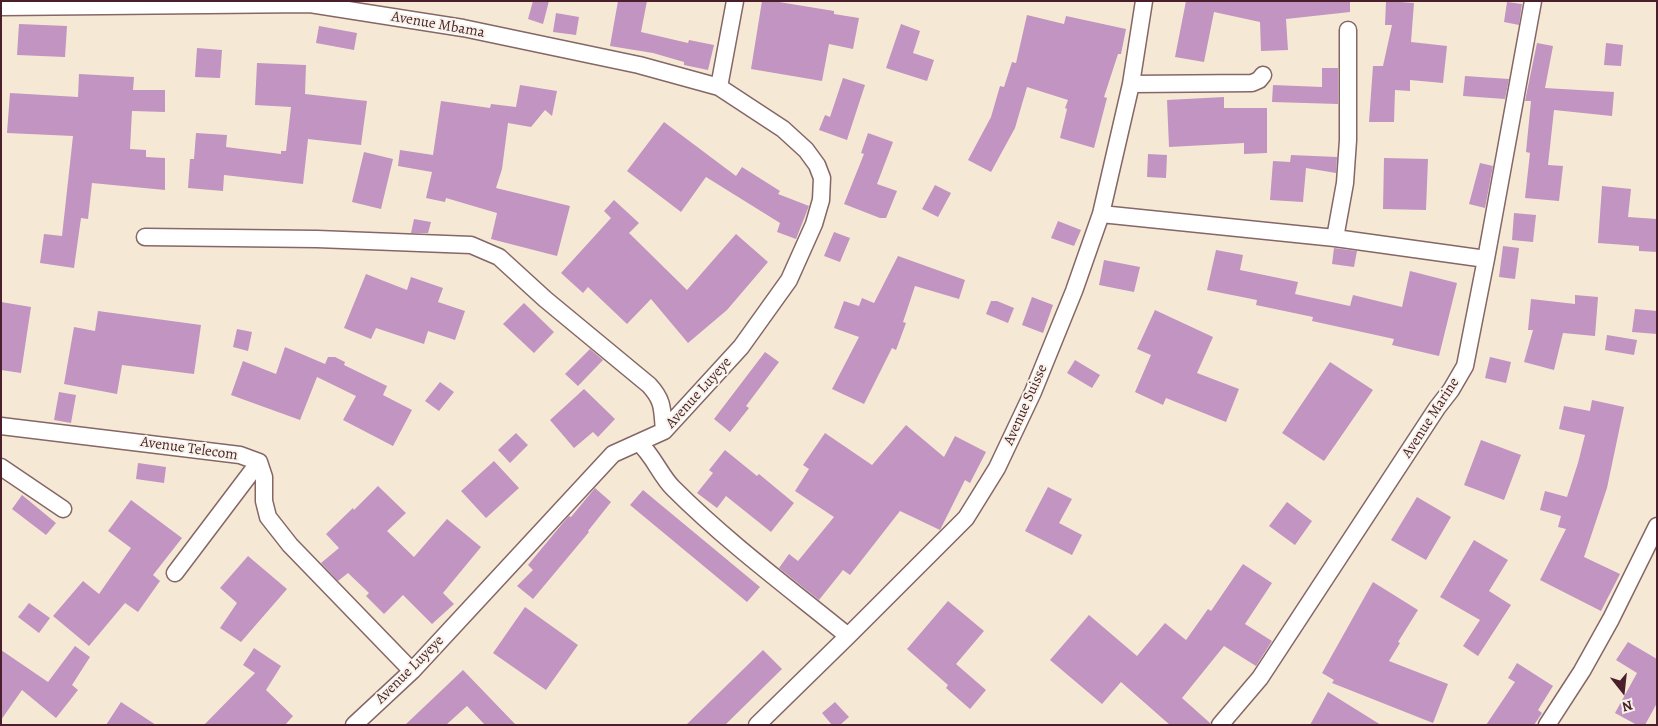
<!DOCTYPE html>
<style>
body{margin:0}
#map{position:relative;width:1658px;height:726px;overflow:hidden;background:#f5e9d5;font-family:Alegreya,serif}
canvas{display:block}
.frame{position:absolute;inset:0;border:2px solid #4a1f2b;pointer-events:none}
.north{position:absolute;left:1598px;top:666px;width:50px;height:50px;-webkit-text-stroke:4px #f7f3e8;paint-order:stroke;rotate:164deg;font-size:14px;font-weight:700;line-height:20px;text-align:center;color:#4a1f2b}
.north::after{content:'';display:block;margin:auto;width:18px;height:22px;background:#4a1f2b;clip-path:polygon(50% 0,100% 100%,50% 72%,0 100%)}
</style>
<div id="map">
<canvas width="1658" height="726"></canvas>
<div class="frame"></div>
<div class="north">N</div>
</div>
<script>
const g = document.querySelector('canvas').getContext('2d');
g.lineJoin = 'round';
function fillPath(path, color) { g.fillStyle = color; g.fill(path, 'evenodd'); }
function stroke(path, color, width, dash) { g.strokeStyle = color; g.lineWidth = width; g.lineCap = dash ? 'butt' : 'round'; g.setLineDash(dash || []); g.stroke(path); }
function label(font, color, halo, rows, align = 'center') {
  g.font = font + ' Alegreya,serif'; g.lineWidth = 4; g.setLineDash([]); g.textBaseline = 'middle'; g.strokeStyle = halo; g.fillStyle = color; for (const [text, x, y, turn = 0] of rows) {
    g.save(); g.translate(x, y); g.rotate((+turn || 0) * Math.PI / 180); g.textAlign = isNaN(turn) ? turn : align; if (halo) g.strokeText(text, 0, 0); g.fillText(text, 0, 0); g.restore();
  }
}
const building = new Path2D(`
 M533 1H549L543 24 528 19Z
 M618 1H647L641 32 688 43 689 40 714 45 708 70 684 65V62L653 53 610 46Z
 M762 1H773L834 11V14L859 18 853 49 829 44 822 81 751 69Z
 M1186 1H1350V12L1286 19 1288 50 1261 51 1260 22 1214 12 1204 62 1175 57Z
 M1386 1 1414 3 1411 42 1447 46 1443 83 1410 80V91L1395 90 1394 122H1369L1373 66H1383L1392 25H1385Z
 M1507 2 1522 4 1519 25 1504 22Z
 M556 13 579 17 576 35 553 32Z
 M1027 15 1064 24 1066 16 1126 29 1121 54H1118L1104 97 1107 98 1094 148 1060 138 1067 109 1065 108 1068 100 1027 87 1015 128 991 172 968 160 991 117 1000 86 1004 87 1012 62 1016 63Z
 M19 24 67 26 65 57 17 55Z
 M901 24 920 31 913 53 934 60 927 81 886 68Z
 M319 26 357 33 354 50 316 43Z
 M1537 43 1553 46 1545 88 1614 92 1612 116 1554 110 1548 165 1563 166 1559 201 1525 198 1530 153 1526 152 1531 101H1525Z
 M1606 43 1623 45 1621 66 1604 65Z
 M197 48 222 50 220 78 195 77Z
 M257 63 306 65 305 94 367 101 361 145 308 139 303 184 224 175 223 191 188 188 190 159H194L196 133 227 135 226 147 281 154V151H286L291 107 255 105Z
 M1322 68H1338V104L1272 102 1273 85 1322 87Z
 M79 74 134 77 133 90H165V112L132 111 130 149 146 150V157L165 158V190L92 183 88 219 81 218 74 268 40 263 44 234 62 236 73 136 7 133 10 93 78 97Z
 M1465 76 1509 79 1505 99 1463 96Z
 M843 78 865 85 847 140 819 130 825 115 830 117Z
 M520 85 557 91 552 116 545 110 531 127 508 123 502 169 496 188 570 206 557 256 491 239 497 213 446 198 445 202 426 198 432 172 398 166 400 150 433 155 441 101 490 108 491 104 516 107Z
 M1224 97V108H1267V153L1244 154V143L1169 147 1167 100Z
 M664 122 736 176 742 167 780 191 778 194 809 206 796 239 777 232 780 223 706 177 681 212 627 171Z
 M868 133 893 142 877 184 897 191 886 218H880L844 204 864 154 861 153Z
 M364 152 393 159 381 209 352 202Z
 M1148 154 1167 155 1166 178 1147 177Z
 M1291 155 1337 157 1336 173 1306 168 1303 202 1270 200 1273 161 1290 162Z
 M1384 158 1428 159 1426 210 1383 209Z
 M1480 163 1493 166 1485 208 1469 204Z
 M935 185 951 193 938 217 922 209Z
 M1602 186 1631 189 1628 217 1657 219V252L1639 251V246L1598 243Z
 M614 200 639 223 629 233 687 290 736 234 768 262 727 310 688 343 651 299 627 324 588 287 583 293 561 273 611 218 604 211Z
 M1514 213 1536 215 1533 242 1512 240Z
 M414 219 431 222 428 233H411Z
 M1058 221 1081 230 1074 246 1051 238Z
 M834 232 850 238 840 262 824 256Z
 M1503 246 1519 248 1515 279 1499 277Z
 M1334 248 1357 251 1354 267 1332 264Z
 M1216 250 1243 255 1240 270 1298 282 1295 294 1350 306 1353 295 1402 307 1410 271 1457 283 1439 356 1392 345 1394 339 1312 321 1313 317 1256 305 1257 300 1207 290Z
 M898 256 965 280 959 299 915 286 903 322 906 323 896 350 892 348 864 404 832 389 859 337 834 328 844 301 859 306 862 298 874 303Z
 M1104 260 1140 267 1134 292 1099 285Z
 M366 274 407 290 411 277 443 288 438 302 465 311 455 340 428 331 424 344 376 328 371 339 344 328Z
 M1575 295 1598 297 1595 336 1563 333 1554 370 1524 362 1533 330H1528L1531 299 1575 304Z
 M1032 297 1053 305 1043 333 1022 325Z
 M991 301H997L1014 308 1008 323 986 314Z
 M1 302 31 307 21 373 1 370Z
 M524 303 554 332 534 353 503 324Z
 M1635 309 1657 311V334L1632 332Z
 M1155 310 1213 337 1197 373 1239 389 1226 422 1166 398 1163 405 1135 392 1151 355 1137 349Z
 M98 311 201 325 194 374 122 365 117 394 64 384 74 327 95 331Z
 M237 329 252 332 248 351 233 347Z
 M1607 335 1637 340 1634 355 1605 350Z
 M285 347 325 364 328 357H335L345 362 344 365 387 386 383 395 412 410 393 446 343 420 356 396 317 377 300 420 231 395 243 361 276 374Z
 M590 349 603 360 578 386 565 374Z
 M765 352 779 362 746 406 749 408 730 432 714 419Z
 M1490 357 1511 362 1506 383 1485 378Z
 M1075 360 1100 375 1092 388 1067 373Z
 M1330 362 1373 390 1324 461 1282 433Z
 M440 382 454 392 439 411 425 401Z
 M584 389 615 419 598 437 593 432 574 448 550 420Z
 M59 392 76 395 71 423 54 420Z
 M1592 400 1624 407 1607 488 1584 557 1620 574 1601 611 1540 580 1566 529 1558 527 1561 516 1540 510 1545 491 1567 497 1578 463 1585 435 1559 429 1564 406 1590 411Z
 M906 425 944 457 955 436 986 452 970 483 965 480 940 530 900 511 850 575 843 570 819 600 779 568 789 554 798 561 834 517 795 491 809 469 803 465 825 433 872 465Z
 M516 433 528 445 510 463 498 450Z
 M1481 440 1521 455 1504 500 1464 485Z
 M725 450 757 476 759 474 794 503 771 532 726 496 717 508 697 493 713 473 709 470Z
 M494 461 519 488 486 518 461 491Z
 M138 463 166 467 164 483 136 479Z
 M378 486 406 513 387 531 414 557 447 519 481 547 443 593 454 604 432 624 403 595 384 614 366 596 369 593 348 573 338 581 321 563 339 548 326 534 353 508 354 510Z
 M1048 487 1072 499 1059 523 1082 535 1072 555 1025 531Z
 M595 488 611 502 588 531 589 532 533 599 517 586 533 570 528 565 562 524 569 516 571 517Z
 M643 490 760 587 747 602 630 505Z
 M22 495 56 523 46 535 12 509Z
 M1417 497 1451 517 1426 560 1391 540Z
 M131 500 182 538 153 575 160 581 138 612 125 603 89 646 53 616 83 581 99 594 131 548 108 531Z
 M1287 502 1312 521 1295 545 1269 526Z
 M1474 540 1508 560 1489 591 1511 605 1478 656 1463 646 1480 620 1440 597Z
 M248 556 287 589 241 642 220 628 237 603 220 588Z
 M1243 564 1272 583 1245 624 1272 641 1256 666 1224 646 1182 698 1210 723V725H1170L1121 682 1102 704 1050 660 1089 615 1137 656 1165 623 1186 640 1208 609 1211 611Z
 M1373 582 1418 610 1398 642 1400 643 1389 661 1448 684 1433 723 1332 683 1334 680 1322 673Z
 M948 601 984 631 956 664 986 690 970 709 946 688 948 685 907 649Z
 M29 603 50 618 39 633 18 617Z
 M525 607 578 645 546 690 493 653Z
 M1628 642 1657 659V703L1645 725H1637L1615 713 1637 673 1616 660Z
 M75 646 90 657 72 685 78 690 56 718 22 690 1 720V650L48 682Z
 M254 648 281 666 266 690 293 716 285 725H204L255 673 243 665Z
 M763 650 782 669 725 725H686Z
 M1517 663 1553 686 1538 710 1542 713 1534 725H1486L1515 682 1508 678Z
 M463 670 516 725H485L467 706 446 725H405Z
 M1328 692 1381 725H1310Z
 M121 702 156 725H106Z
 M835 702 849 717 840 725H832L822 713Z`);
const street = new Path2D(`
 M1 7 310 4 463 28 639 65 719 87 783 129 806 150 817 165 822 178 821 200 814 224 789 280 741 347 664 431 613 454 412 671 354 725
 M1131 84 1252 83 1259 80 1263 75
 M719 87 735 1
 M1101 214 1335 238 1486 259
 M145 237 317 239 471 245 499 257 545 299 649 385C664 401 662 410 664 431
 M1335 238 1345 183 1348 140V30
 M1 426 240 455 259 462 264 477V501L268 517 290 545 412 671
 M639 443C653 455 660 475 673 488 727 542 789 588 848 636
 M1 467 63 509
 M175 573 259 462
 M757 725 848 636 966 518 997 468 1033 392 1074 291 1101 214 1131 84 1144 1
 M1220 725 1260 678 1437 408 1451 390 1465 366 1486 259 1533 1
 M1547 725 1582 671 1611 619 1657 526`);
const streetNames = [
 ["Avenue Mbama",438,25,10],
 ["Avenue Luyeye",699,393,-48],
 ["Avenue Suisse",1026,405,-66],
 ["Avenue Marine",1431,418,-57],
 ["Avenue Telecom",189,449,8],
 ["Avenue Luyeye",410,670,-45]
];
fillPath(building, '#c194c2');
stroke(street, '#866666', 19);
stroke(street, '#fff', 16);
label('15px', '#4a1f2b', '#f7f3e8', streetNames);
</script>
